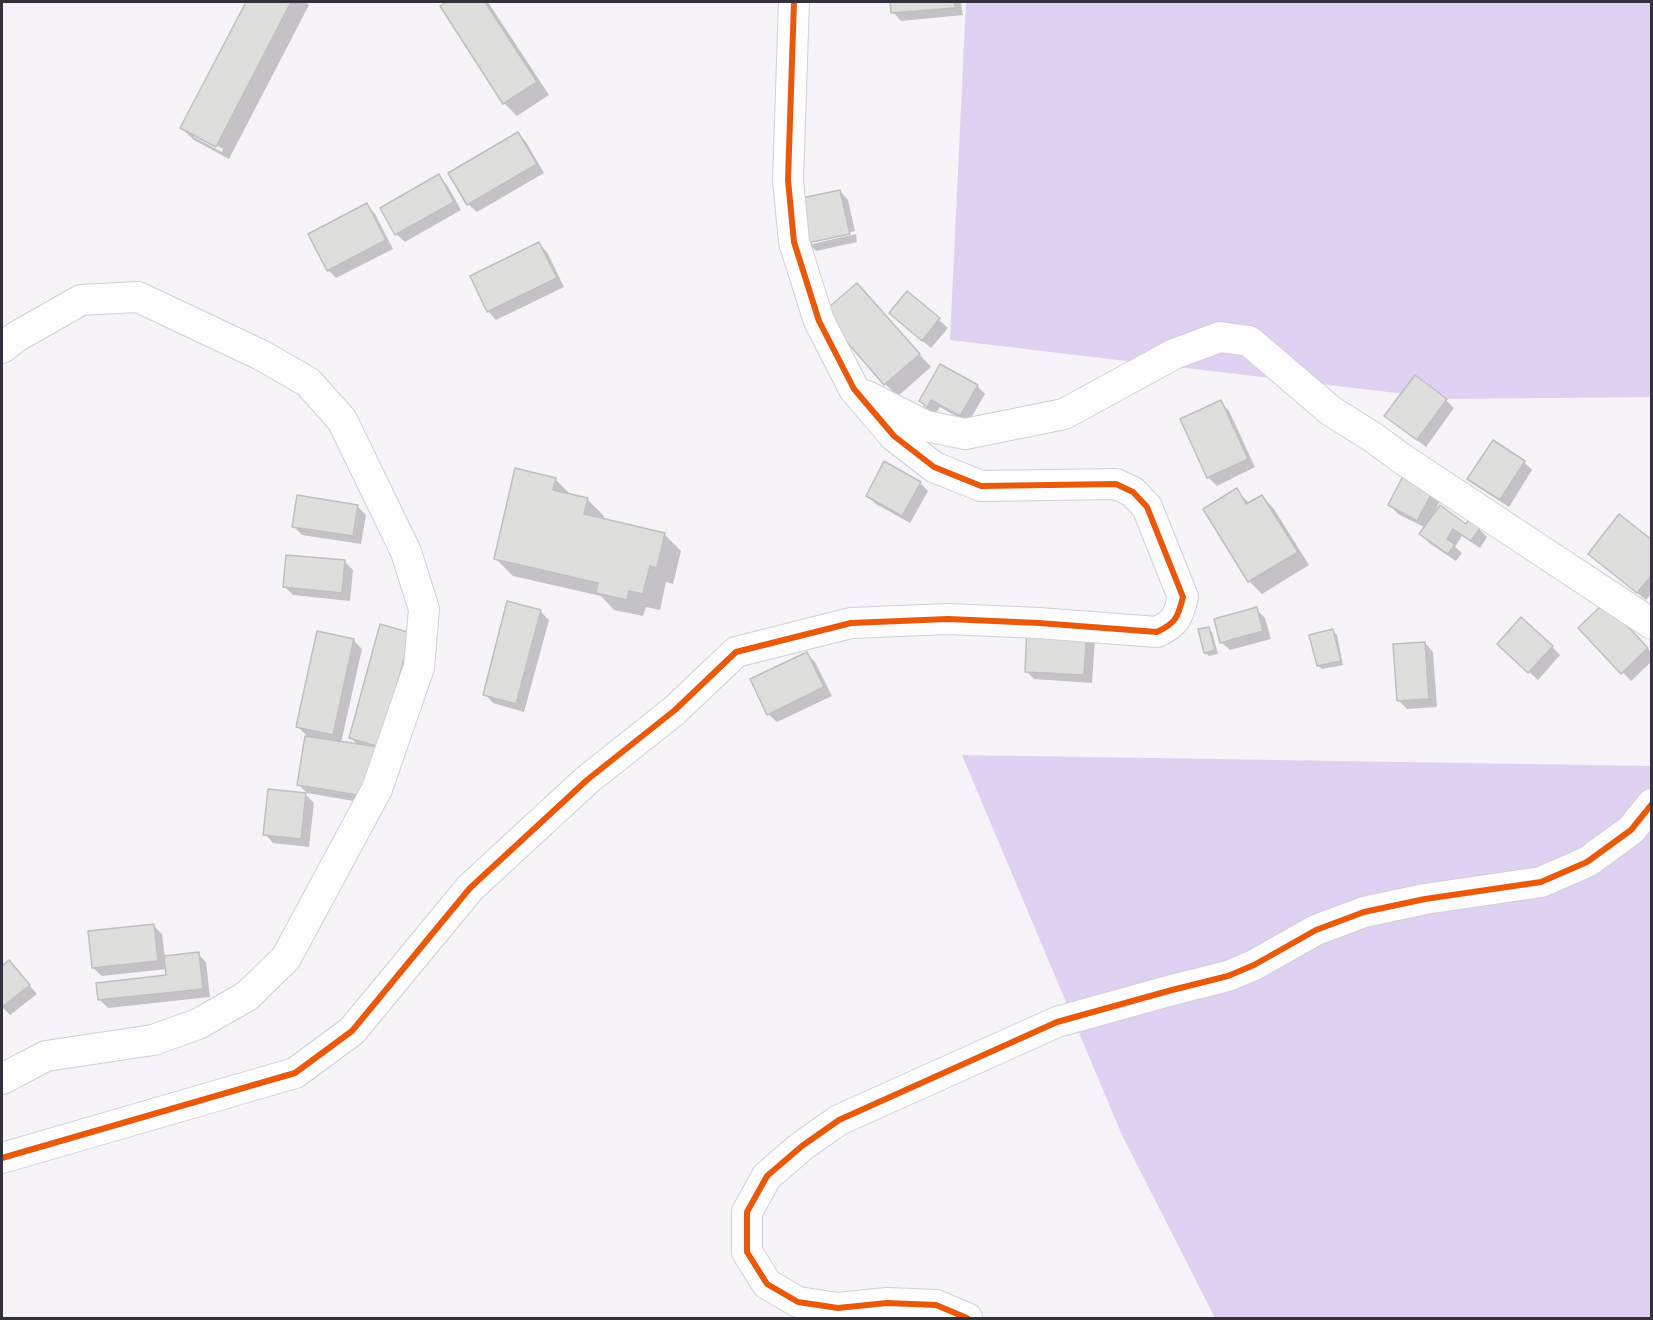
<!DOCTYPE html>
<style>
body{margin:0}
#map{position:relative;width:1653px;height:1320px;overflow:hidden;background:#f6f3f9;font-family:"Exo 2",sans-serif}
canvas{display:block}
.frame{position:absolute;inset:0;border:3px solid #35313c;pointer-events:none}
</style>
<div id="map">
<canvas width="1653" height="1320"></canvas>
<div class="frame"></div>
</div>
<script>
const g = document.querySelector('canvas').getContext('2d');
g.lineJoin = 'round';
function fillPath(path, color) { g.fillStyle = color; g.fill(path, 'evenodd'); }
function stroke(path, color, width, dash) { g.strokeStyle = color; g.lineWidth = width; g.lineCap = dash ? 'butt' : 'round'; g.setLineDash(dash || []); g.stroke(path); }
const green = new Path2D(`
 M966 2H1651V397L1447 399 950 340Z
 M962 755 1651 766V1318H1215L1122 1135Z`);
const shadow = new Path2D(`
 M247 2H306L309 5 229 159 194 140 181 128ZM194 134 223 149 222 152 194 137Z
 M449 2H488L549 95 517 116 504 103 442 6Z
 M892 2H961L963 15 901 21 893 12Z
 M518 134 526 142 544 173 477 212 468 204Z
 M439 176 447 185 461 210 405 242 396 234Z
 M840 191 848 200 855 231 812 241V244L856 234 857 242 816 251 808 243Z
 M367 205 375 214 393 249 336 278 328 270Z
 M539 244 547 252 564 287 496 320 488 311Z
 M857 285 931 367 898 396 885 384Z
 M908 293 948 328 931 348 899 321Z
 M977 386 985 394 968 423 940 407 936 413 930 411 935 416 921 415 926 406 921 401Z
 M1446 400 1454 408 1426 447 1386 416Z
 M1221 402 1229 411 1255 467 1217 486 1208 477Z
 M1524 462 1532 470 1509 507 1478 487 1469 479Z
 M1403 478 1440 501 1433 514 1479 529 1487 537 1480 548 1462 536 1455 547 1462 553 1456 561 1429 543 1421 534 1426 528 1398 514 1390 505Z
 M555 479 571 495 587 499 604 516 603 520 664 534 681 551 673 584 666 582 660 610 646 607 643 616 614 610 601 596 513 576 496 559Z
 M920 483 928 491 910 523 876 504 867 496Z
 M1236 490 1250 504 1262 496 1274 509 1309 565 1262 594 1249 581Z
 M357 506 366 515 361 544 302 535 294 527Z
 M1652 542V593L1646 600 1598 562Z
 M345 562 353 570 350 601 293 595 284 586Z
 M1605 604 1652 653V661L1631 681 1580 628Z
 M1256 609 1265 618 1271 639 1230 650 1221 642Z
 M540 611 549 620 524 712 493 703 485 694Z
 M1029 628 1095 640 1092 683 1034 679 1026 671Z
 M1208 628 1212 632 1218 654 1209 656 1205 653Z
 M1333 631 1337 635 1343 665 1322 669 1318 666Z
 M411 634 377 805 307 793 299 785 306 735 298 727 353 640 362 649 341 743 359 746 350 737Z
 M1425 643 1433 652 1437 707 1407 709 1399 701Z
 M1552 647 1560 655 1538 680 1507 652Z
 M807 654 815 662 832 696 777 722 768 714Z
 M305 794 314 803 309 847 273 843 265 834Z
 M154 926 162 934 165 957 198 954 206 962 210 997 108 1008 99 999 167 977V969L102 976 93 968Z
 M9 962 37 994 10 1015 2 1007V968Z`);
const building = new Path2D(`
 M246 2H291L216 147 180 128Z
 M446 2H485L537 82 503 104 440 6Z
 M890 2H954L955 8 891 13Z
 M518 132 537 164 467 205 448 173Z
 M439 174 454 202 395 235 380 208Z
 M840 190 850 234 807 243 797 199Z
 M367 203 386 240 327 271 308 234Z
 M539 242 557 278 487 312 470 276Z
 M857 283 920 354 884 385 822 313Z
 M907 291 940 318 922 341 889 313Z
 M940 364 978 385 960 416 931 400 922 416 919 415 925 405 919 401Z
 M1415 375 1447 399 1417 440 1384 416Z
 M1221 400 1248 459 1207 478 1180 419Z
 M1493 440 1525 461 1500 500 1467 479Z
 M884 461 921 482 902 516 866 496Z
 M515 468 556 478 553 490 588 498 584 514 665 533 657 568 650 566 643 594 629 591 627 600 596 593 598 583 494 559Z
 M1403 476 1433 491 1417 521 1388 505Z
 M1237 488 1246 504 1262 495 1298 552 1248 582 1203 509Z
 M297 495 358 505 353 536 292 527Z
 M1440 505 1466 524 1469 520 1480 528 1471 541 1453 529 1447 539 1455 544 1448 554 1419 534Z
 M1619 514 1652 540V575L1637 593 1588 554Z
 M286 555 345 560 342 593 283 587Z
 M507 601 541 610 516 704 483 695Z
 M1605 602 1648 648 1621 674 1578 628Z
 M1257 607 1263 631 1220 643 1214 619Z
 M1521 617 1553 646 1528 673 1497 644Z
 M380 624 411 633 380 747 349 738Z
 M1027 626 1087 630 1084 675 1025 672Z
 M1209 627 1215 650 1204 653 1198 629Z
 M1333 629 1341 661 1317 666 1309 635Z
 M317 631 354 639 333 735 296 727Z
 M1425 642 1429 699 1397 701 1393 644Z
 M807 652 824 687 767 715 750 679Z
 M305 736 378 747 369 797 297 785Z
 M268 789 306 793 301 839 263 835Z
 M154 924 158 961 92 968 88 931Z
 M199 952 203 989 98 1000 96 983 166 975 164 956Z
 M9 960 30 985 2 1007V966Z`);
const minor = new Path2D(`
 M2 348 16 337 81 300 138 297 261 355 308 382 342 420 406 552 424 609 419 667 377 789 286 958 247 996 198 1024 153 1040 46 1056 2 1079
 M867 396 926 426 965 434 1064 414 1174 354 1220 337 1249 341 1331 411 1374 438 1401 458 1652 624
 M2 1158 295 1073 352 1031 470 888 587 780 675 710 736 652 851 623 948 619 1039 623 1157 632C1176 623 1178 617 1183 597L1147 507 1133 492 1116 484 981 486 934 467 894 436 854 389 819 321 794 242 788 180 794 2
 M967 1318 936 1305 887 1303 838 1308 798 1302 767 1284 747 1252V1212L767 1176 802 1146 839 1120 1057 1022 1172 990 1228 976 1254 965 1316 930 1364 912 1425 899 1541 882 1587 862 1631 830 1652 804`);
const cycleway = new Path2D(`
 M2 1158 295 1073 352 1031 470 888 587 780 675 710 736 652 851 623 948 619 1039 623 1157 632C1176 623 1178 617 1183 597L1147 507 1133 492 1116 484 981 486 934 467 894 436 854 389 819 321 794 242 788 180 794 2
 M967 1318 936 1305 887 1303 838 1308 798 1302 767 1284 747 1252V1212L767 1176 802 1146 839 1120 1057 1022 1172 990 1228 976 1254 965 1316 930 1364 912 1425 899 1541 882 1587 862 1631 830 1652 804`);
fillPath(green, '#dfd1f1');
fillPath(shadow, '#0003');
fillPath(building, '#dedfdd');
stroke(building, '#bec0bd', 1.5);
stroke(minor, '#d3ced7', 32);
stroke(minor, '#fefdfe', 30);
stroke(cycleway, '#e8590c', 6);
</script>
